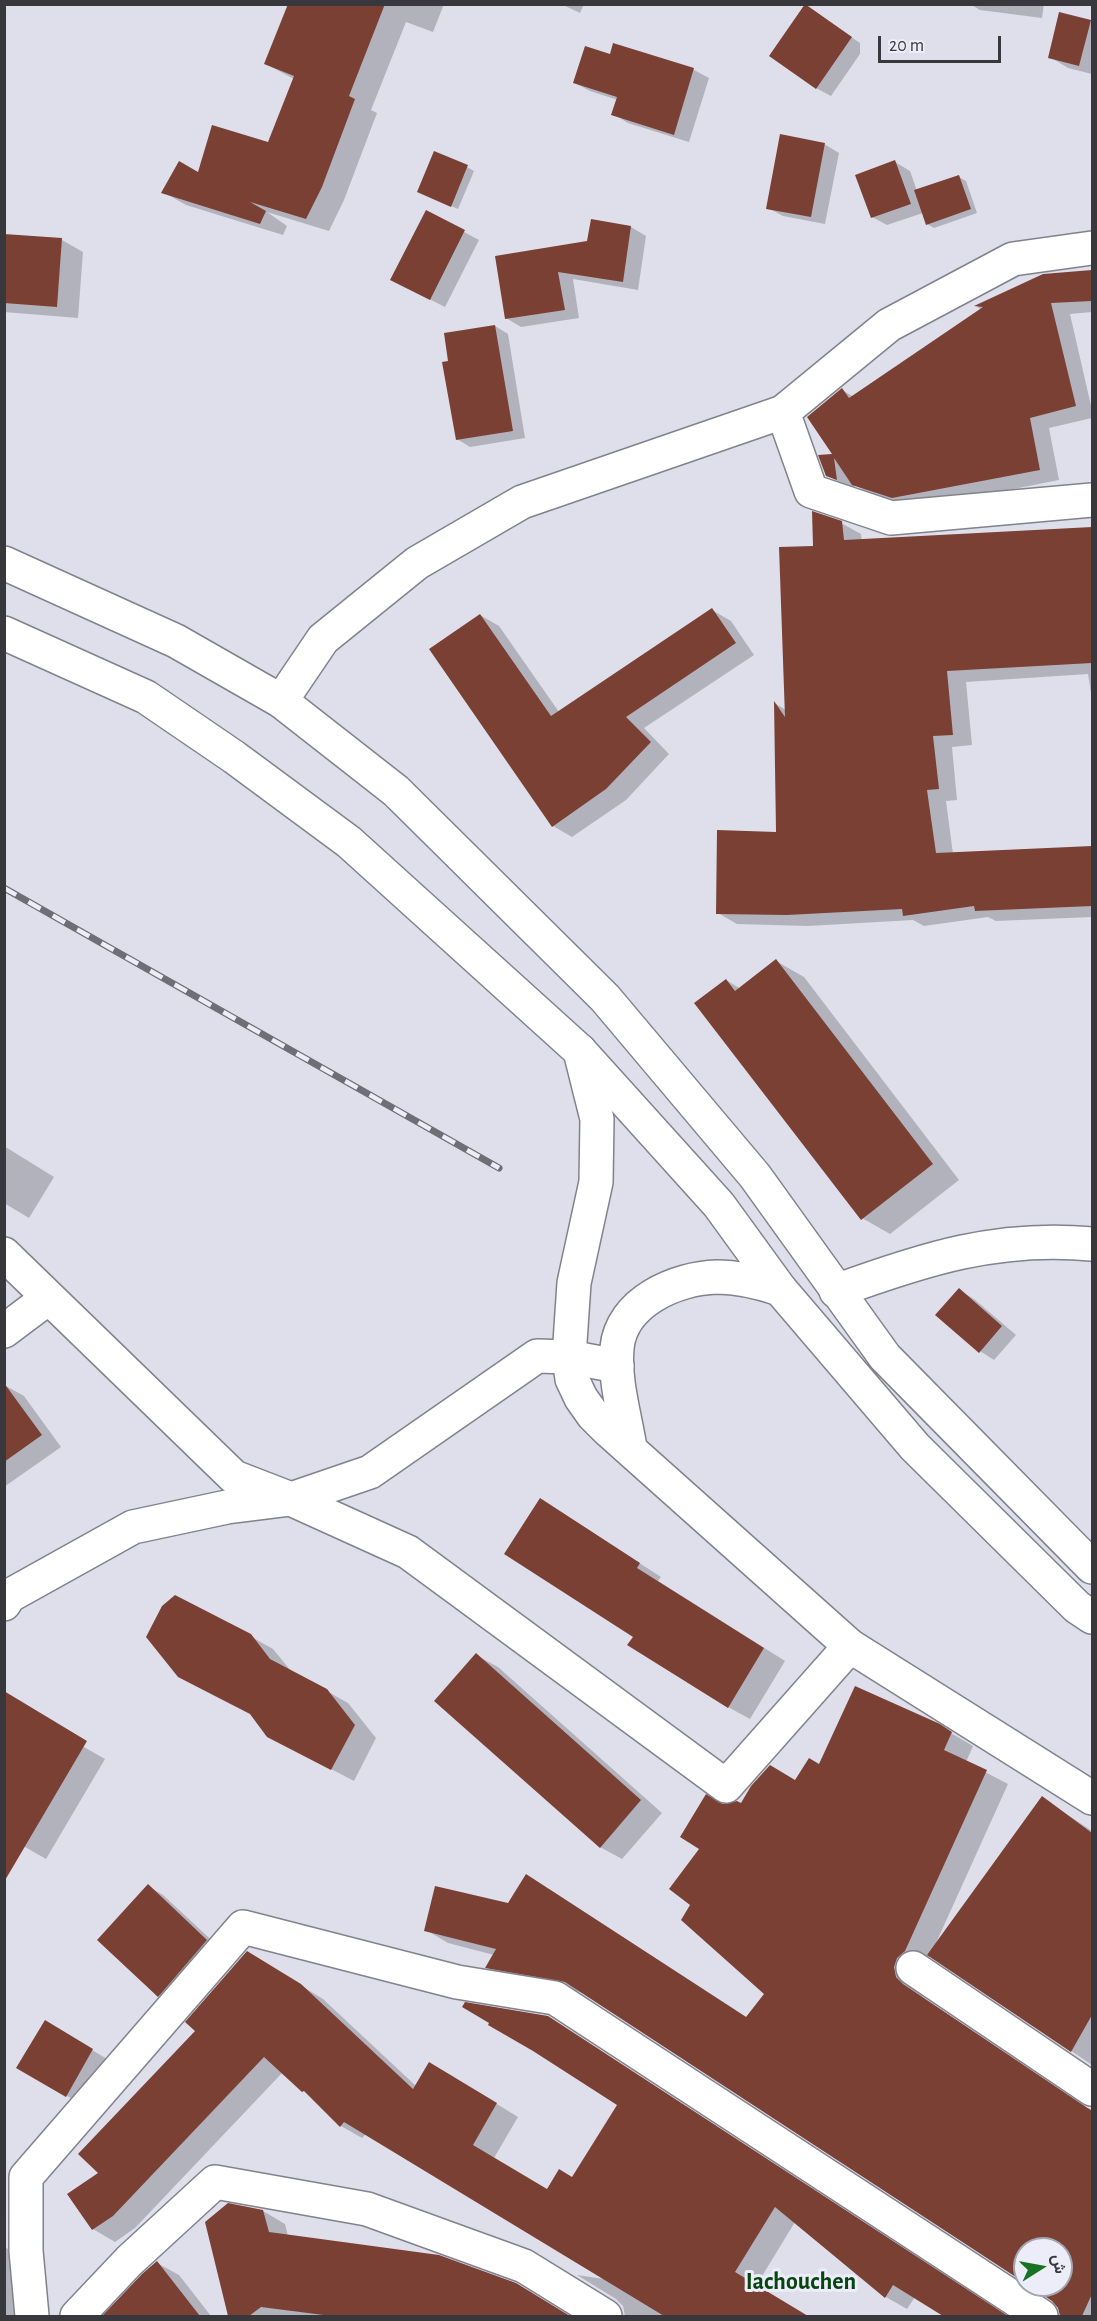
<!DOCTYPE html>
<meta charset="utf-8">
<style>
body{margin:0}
#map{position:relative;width:1097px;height:2321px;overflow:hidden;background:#dfdfec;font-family:"Alegreya Sans",Vazirmatn,sans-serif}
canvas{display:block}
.frame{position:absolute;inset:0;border:6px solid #37373c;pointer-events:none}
.north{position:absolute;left:1013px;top:2237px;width:60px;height:60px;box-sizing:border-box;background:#ecedf9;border:2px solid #a4a4ad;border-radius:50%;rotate:79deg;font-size:16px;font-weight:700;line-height:24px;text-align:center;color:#37373c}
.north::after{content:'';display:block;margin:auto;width:21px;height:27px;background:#167422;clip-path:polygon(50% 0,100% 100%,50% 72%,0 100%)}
.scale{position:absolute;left:878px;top:36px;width:123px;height:27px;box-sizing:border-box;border:3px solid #37373c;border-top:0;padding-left:8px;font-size:18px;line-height:21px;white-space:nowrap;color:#37373c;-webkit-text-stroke:4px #ecedf9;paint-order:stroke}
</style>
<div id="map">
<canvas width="1097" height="2321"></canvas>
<div class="frame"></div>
<div class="north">ش</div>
<div class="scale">20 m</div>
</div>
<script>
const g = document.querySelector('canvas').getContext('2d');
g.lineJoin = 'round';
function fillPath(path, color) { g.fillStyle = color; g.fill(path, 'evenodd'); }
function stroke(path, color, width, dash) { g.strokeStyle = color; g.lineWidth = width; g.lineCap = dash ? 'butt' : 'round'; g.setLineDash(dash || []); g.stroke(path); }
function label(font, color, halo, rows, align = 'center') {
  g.font = font + ' "Alegreya Sans",sans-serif'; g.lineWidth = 6; g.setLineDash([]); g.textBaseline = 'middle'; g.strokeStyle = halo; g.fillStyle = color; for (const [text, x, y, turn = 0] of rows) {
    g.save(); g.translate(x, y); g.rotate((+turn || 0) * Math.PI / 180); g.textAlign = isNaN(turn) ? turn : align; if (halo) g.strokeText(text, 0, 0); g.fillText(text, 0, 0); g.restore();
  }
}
const shadow = new Path2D(`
 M289 4H444L433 32 406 22 371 110 377 113 344 200 329 231 267 212 287 226 283 235 186 205 163 192 269 144 294 79 266 64Z
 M561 4H584L580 13Z
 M970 4H1044L1042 18 980 10Z
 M806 6 860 43V54L831 96 816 88Z
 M1060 14 1092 22V74L1068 68 1050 57Z
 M614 45 694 70 709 78 689 142 628 123 613 114 618 100 590 91 575 83 611 55Z
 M824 144 839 153 825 224 783 216 768 208Z
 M895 162 910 171 917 191 959 177 966 181 977 213 934 228 927 224 923 213 887 225 872 217Z
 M467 167 474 171 458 209 426 195Z
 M427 212 479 240 445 307 407 288Z
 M592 221 631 227 646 236 638 290 573 279 579 318 521 327 506 318 589 242Z
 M4 235 62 240 83 252 78 318 4 312Z
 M1092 272V312L1070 314 1092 410V418L1049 428 1059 480 912 509 873 496 855 485V490L847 487 827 475 834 456 842 390 854 397 982 310 977 307 1043 275Z
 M495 326 508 334 525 438 470 447 457 439 450 363Z
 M841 523 861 534 862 541 1092 528V699L1088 674 966 682 972 745 952 747 957 800 946 801 953 854 1092 847V917L996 921 988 917 924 926 913 920 808 926 737 924 718 913 778 833 776 704 786 710 814 547Z
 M712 610 731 621 754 655 644 728 669 754 626 800 572 837 553 826 480 615 499 626 559 712Z
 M776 961 804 977 959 1180 890 1234 862 1218 726 980 741 989Z
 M4 1146 54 1177 29 1218 4 1203Z
 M959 1290 974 1299 1016 1335 994 1360 980 1351Z
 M4 1385 24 1396 61 1447 4 1487Z
 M562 1513 661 1577 658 1581 785 1661 750 1719 728 1707 635 1636Z
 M250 1636 273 1649 291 1671 348 1703 376 1738 354 1781 291 1748Z
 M476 1655 498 1667 662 1813 622 1859 600 1847Z
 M939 1726 973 1746 966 1762 1008 1784 936 1943 1042 1798 1092 1831V2065L930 1955 917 1990 924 1998 1087 2108 1092 2109V2316H1061L1059 2306 1052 2299 1031 2285H1061V2249H1025V2281L585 1993 508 1979 487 1967 494 1955 448 1943 426 1930 509 1905 549 1889 748 2018 766 1993 692 1904 701 1848 723 1806 741 1805 796 1782 820 1766Z
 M13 1736 84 1747 105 1759 46 1859 4 1835Z
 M148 1886 163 1895 221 1949 173 2004 159 1995Z
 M269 1966 323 1999 416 2086 461 2082 518 2117 494 2158 548 2191 573 2178 619 2104 548 2017 1007 2316H946L915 2297 907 2309 886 2297 795 2222 756 2286 807 2316H625L623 2306 616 2299 577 2275 604 2279 366 2134 362 2138 341 2126 310 2095 283 2072 135 2228 115 2242 93 2229 100 2173Z
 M45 2022 107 2059 81 2104 18 2067Z
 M263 2211 285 2224 288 2236 538 2298 569 2316H229L206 2223Z
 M4 2247 22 2256 27 2316H4Z
 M157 2263 179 2275 211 2316H109L107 2314Z`);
const building = new Path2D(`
 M288 4H385L349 96 355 99 322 187 306 219 250 202 266 211 260 224 161 193 179 161 198 172 212 125 268 142 294 76 264 64Z
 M805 4 852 37 816 89 769 56Z
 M1059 12 1091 20 1079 66 1048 58Z
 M613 43 694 68 674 135 611 115 617 97 573 83 585 46 610 54Z
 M780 134 825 143 811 217 766 209Z
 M434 151 468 165 451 207 417 192Z
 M895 160 911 204 871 218 855 175Z
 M959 175 971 209 926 225 914 190Z
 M426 210 465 230 430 300 390 280Z
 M591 219 631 226 623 282 558 272 565 310 505 319 495 256 587 241Z
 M4 234 62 238 57 307 4 303Z
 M1092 270V301L1051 303 1076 406 1030 418 1040 470 892 498 852 485 834 458 837 480 826 476 818 455 832 454 807 417 842 388 849 398 983 307 974 306 1043 274Z
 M495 325 513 431 456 440 442 362 448 361 444 333Z
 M812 511 842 521 844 540 1092 527V663L947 671 953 735 933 736 939 789 927 790 936 853 1092 846V906L975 911 974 906 903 916 902 909 787 915 716 914 717 830 776 832 774 701 785 717 779 547 813 546Z
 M712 608 736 643 626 717 651 742 606 789 552 827 429 649 480 614 551 716Z
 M776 959 933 1164 861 1220 694 1003 726 979 735 991Z
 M959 1288 1002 1326 979 1353 935 1315Z
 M4 1383 42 1435 4 1462Z
 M540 1498 640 1563 637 1568 764 1648 728 1708 627 1645 633 1637 504 1554Z
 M175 1595 251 1634 270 1659 327 1689 355 1725 331 1770 267 1737 250 1714 178 1677 146 1637 162 1606Z
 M476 1653 641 1800 600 1848 434 1701Z
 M855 1686 940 1724 952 1732 944 1750 987 1770 905 1951 897 1958 894 1967 896 1977 903 1984 1092 2111V2294L1082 2316H1060L1058 2308 1052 2301 1028 2285H1061V2249H1025V2283L565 1982 485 1968 496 1949 424 1931 435 1886 508 1903 526 1874 746 2017 764 1994 681 1920 690 1905 669 1889 699 1849 680 1837 706 1794 723 1804 737 1801 741 1803 751 1786 770 1765 795 1780 809 1758 819 1764Z
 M4 1691 87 1741 4 1882Z
 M1042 1796 1092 1833V2015L1071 2052 927 1955Z
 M148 1884 207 1940 158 1997 97 1940Z
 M247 1951 301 1984 413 2089 429 2062 497 2103 473 2145 547 2189 559 2169 572 2177 617 2105 533 2051 488 2025 489 2023 462 2007 465 2002 548 2016 1008 2316H943L893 2285 885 2298 775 2207 735 2272 808 2316H664L344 2122 340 2127 304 2091 302 2092 264 2057 113 2216 92 2230 67 2194 98 2173 78 2154 195 2031 185 2022Z
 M45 2020 93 2049 66 2097 16 2068Z
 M228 2203 263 2210 269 2232 439 2255 516 2283 570 2316H331L261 2307 249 2316H228L205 2222Z
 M157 2261 200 2316H102L142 2274Z`);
const minor = new Path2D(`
 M783 412 811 491 891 518 1092 500
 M281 701 323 639 417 563 522 502 783 412 889 325 1013 259 1092 248
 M4 1254 234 1477 291 1499 408 1552 726 1786 850 1646
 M836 1291C924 1259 998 1235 1092 1244
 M4 1331 48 1298
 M4 1604 9 1596 133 1527 227 1507 291 1499 370 1472 537 1356 569 1357 617 1366
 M913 1968 1092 2089
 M32 2316 26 2251V2177L243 1927 457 1982 555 1998 1041 2316
 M77 2316 129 2261 215 2182 367 2209 524 2266 605 2316`);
const secondary = new Path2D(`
 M580 1051 597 1119 596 1182 574 1283 569 1357 572 1379 581 1398 593 1415 608 1430 850 1646 1092 1798
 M630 1448C625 1416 614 1381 617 1348 621 1302 676 1278 717 1277 739 1277 759 1282 780 1289`);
const trunk = new Path2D(`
 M4 563 176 641 281 701 396 791 605 998 755 1176 885 1357 1092 1567
 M4 633 146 697 234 757 349 842 580 1051 719 1205 780 1289 915 1447 1077 1607 1092 1617`);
const rail = new Path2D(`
 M4 888 499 1168`);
const quarterNames = [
 ["Iachouchen",801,2282]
];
fillPath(shadow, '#0003');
fillPath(building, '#7a4034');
stroke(minor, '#81828d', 36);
stroke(secondary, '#81828d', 36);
stroke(trunk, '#81828d', 36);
stroke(minor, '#fff', 33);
stroke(secondary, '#fff', 33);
stroke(trunk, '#fff', 33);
stroke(rail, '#6e6e76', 7);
stroke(rail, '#ecedf9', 4.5, [14]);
label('bold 24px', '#084410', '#ecedf9', quarterNames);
</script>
